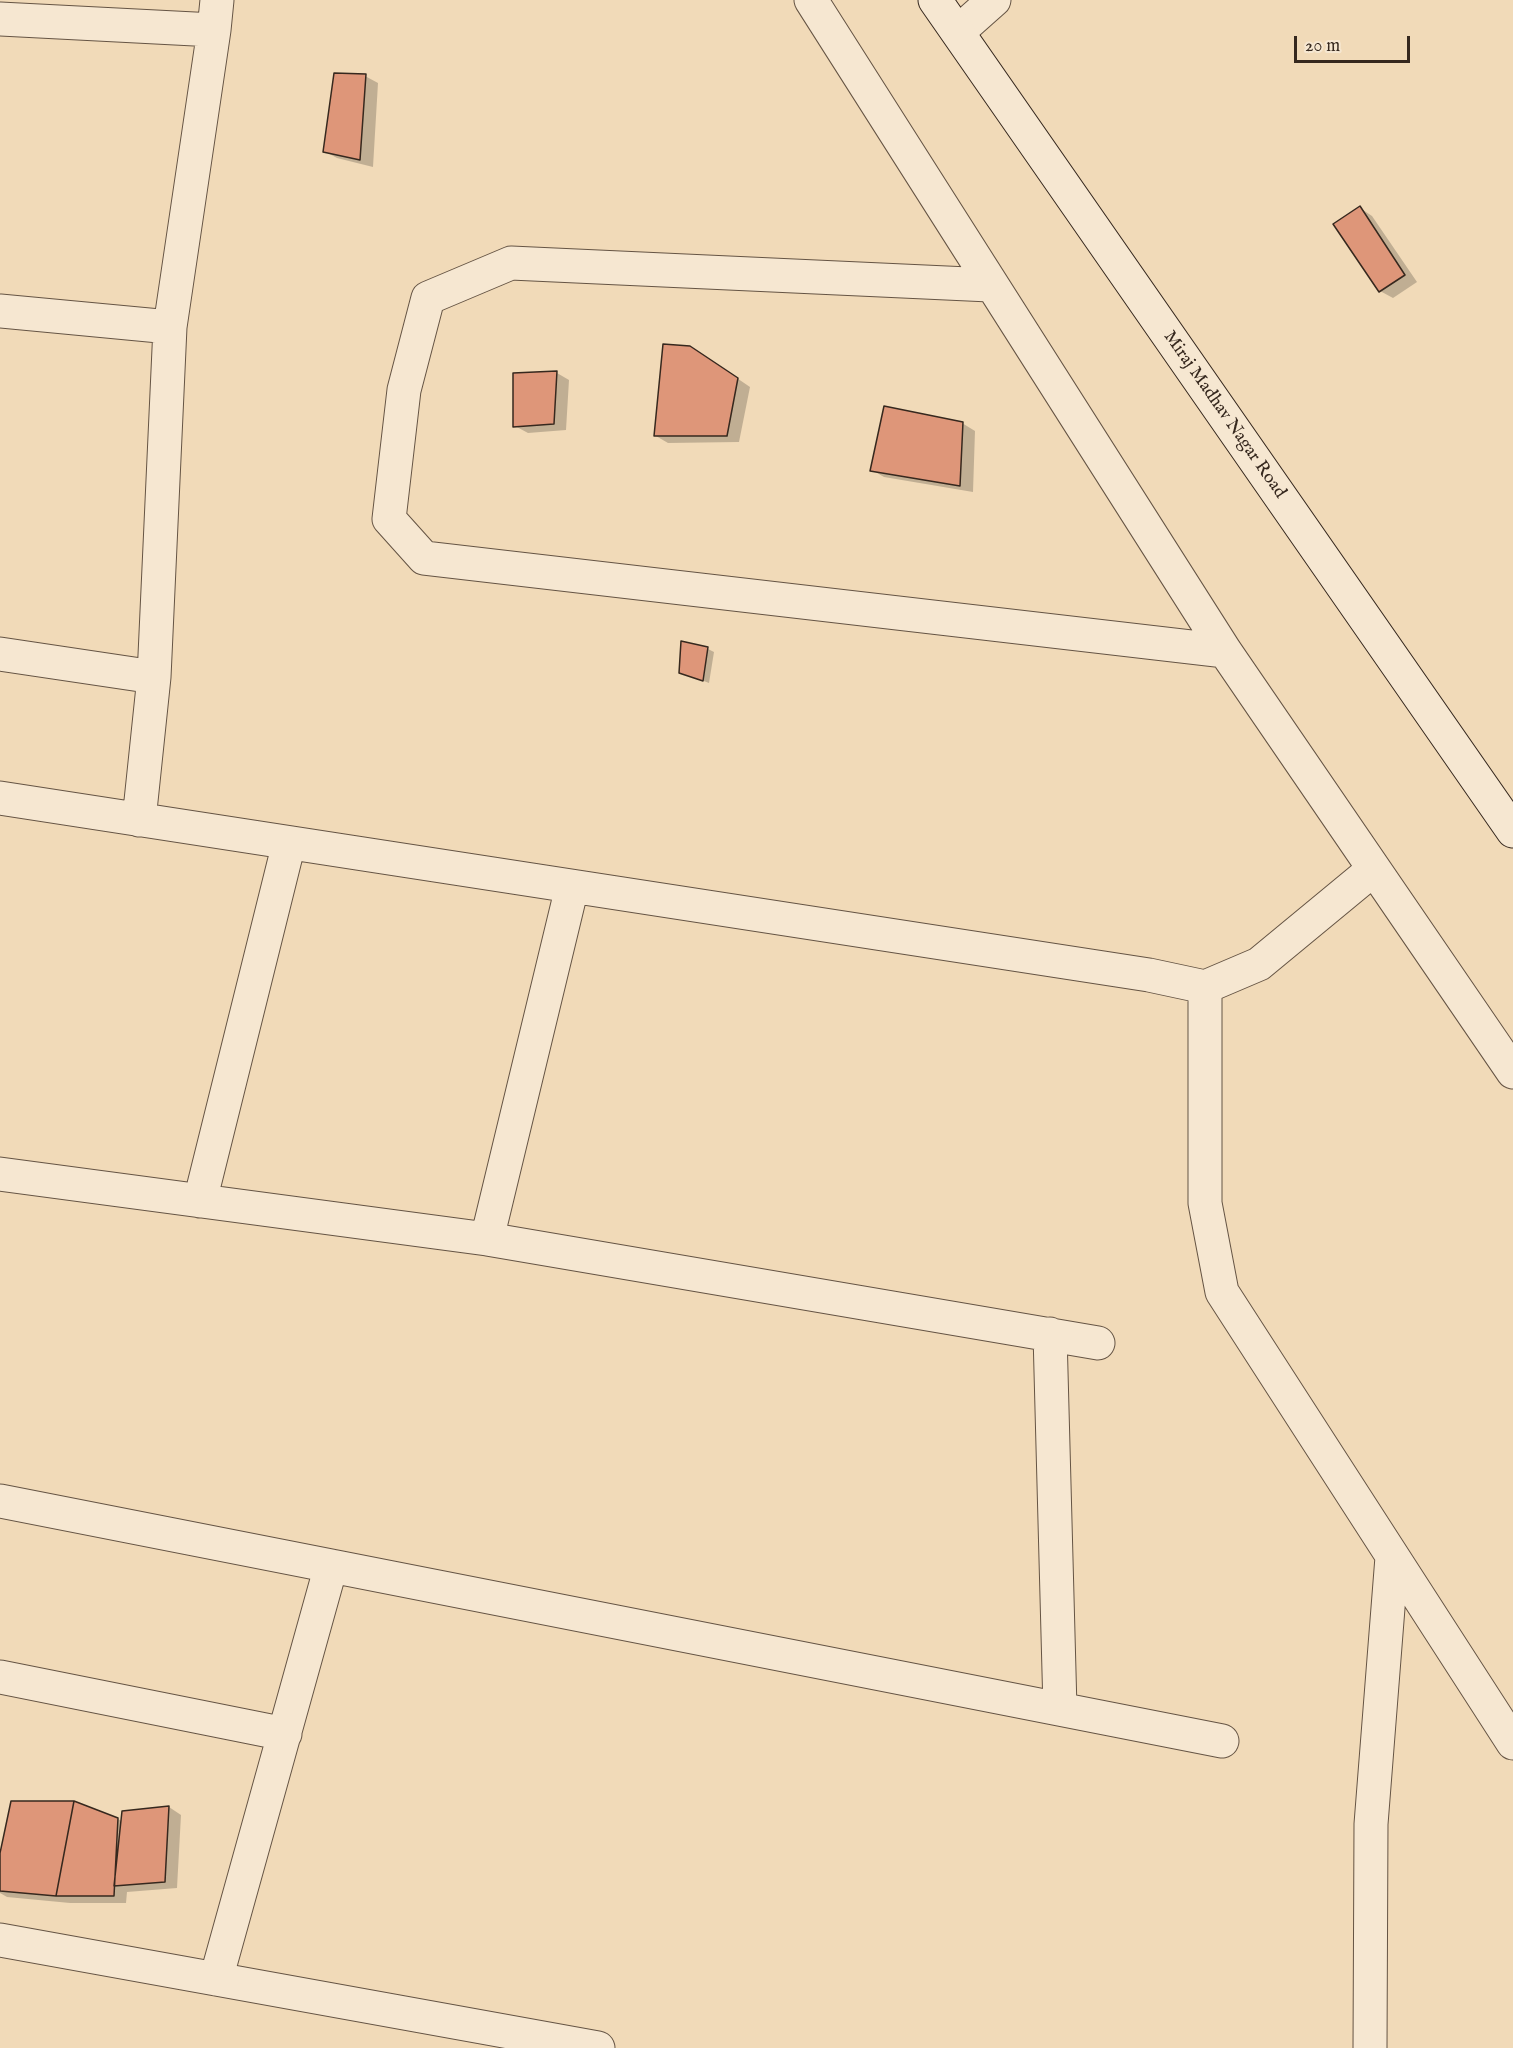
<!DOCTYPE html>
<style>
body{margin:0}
#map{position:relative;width:1513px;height:2048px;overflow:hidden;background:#f1dab8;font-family:"IM FELL English",serif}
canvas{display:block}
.scale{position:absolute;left:1294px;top:36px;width:116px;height:27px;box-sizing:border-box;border:3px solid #36281e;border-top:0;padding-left:8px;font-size:18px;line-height:21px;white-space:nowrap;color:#36281e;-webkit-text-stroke:4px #f6e7d1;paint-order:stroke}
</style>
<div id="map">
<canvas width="1513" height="2048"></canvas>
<div class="scale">20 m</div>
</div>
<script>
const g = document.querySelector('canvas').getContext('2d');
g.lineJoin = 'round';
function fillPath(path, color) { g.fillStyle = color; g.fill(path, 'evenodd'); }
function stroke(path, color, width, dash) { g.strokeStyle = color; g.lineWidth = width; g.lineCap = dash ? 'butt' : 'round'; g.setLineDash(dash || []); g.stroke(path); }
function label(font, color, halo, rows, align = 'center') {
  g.font = font + ' "IM FELL English",serif'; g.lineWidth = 5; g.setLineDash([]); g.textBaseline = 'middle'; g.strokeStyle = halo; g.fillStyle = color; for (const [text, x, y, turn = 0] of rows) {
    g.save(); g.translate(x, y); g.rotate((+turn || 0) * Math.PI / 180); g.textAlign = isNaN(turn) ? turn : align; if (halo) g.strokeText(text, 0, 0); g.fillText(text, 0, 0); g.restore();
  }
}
const shadow = new Path2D(`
 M365 76 378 83 373 167 337 158 324 151Z
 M1360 208 1372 216 1417 282 1393 298 1380 291Z
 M703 355 750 387 739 442 668 443 656 436Z
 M557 373 569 380 566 430 528 433 515 426Z
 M962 423 975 431 973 492 884 477 872 470Z
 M708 649 714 652 709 683 681 672Z
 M169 1807 181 1815 177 1888 127 1892 126 1903H70L7 1897 0 1893V1861L118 1819 123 1822Z`);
const building = new Path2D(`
 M334 73 366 74 360 160 323 152Z
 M1360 206 1405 275 1379 292 1333 224Z
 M663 344 690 346 738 378 727 436H654Z
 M557 371 554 424 513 427V373Z
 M884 406 963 422 960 486 870 471Z
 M681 641 708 647 703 681 679 673Z
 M11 1801H74L56 1896 0 1891V1853Z
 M74 1801 118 1818 114 1896H56Z
 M169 1806 165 1882 114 1886 122 1811Z`);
const street = new Path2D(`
 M811 0 1225 651 1513 1072
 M0 19 214 30 217 0
 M958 32 994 0
 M990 285 511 263 428 298 404 390 389 519 424 558 1225 651
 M0 311 170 327
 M0 654 154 677 170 327 214 30
 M0 798 1149 975 1205 987 1259 964 1374 869
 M139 820 154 677
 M1205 987V1203L1222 1292 1513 1743
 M0 1174 487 1239 1098 1343
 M200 1201 289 843
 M487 1239 572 887
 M1050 1334 1060 1709
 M0 1501 1222 1741
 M0 1677 285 1734
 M0 1940 598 2048
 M216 1979 331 1566
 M1370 2048 1371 1824 1392 1557`);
const secondary = new Path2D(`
 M935 0 1513 831`);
const streetNames = [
 ["Miraj Madhav Nagar Road",1224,415,55]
];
fillPath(shadow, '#0003');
fillPath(building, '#de9679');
stroke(building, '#36281e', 1.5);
stroke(street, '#655444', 35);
stroke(secondary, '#36281e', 35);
stroke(street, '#f6e7d1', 33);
stroke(secondary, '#f6e7d1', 33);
label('18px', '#36281e', '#f6e7d1', streetNames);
</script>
